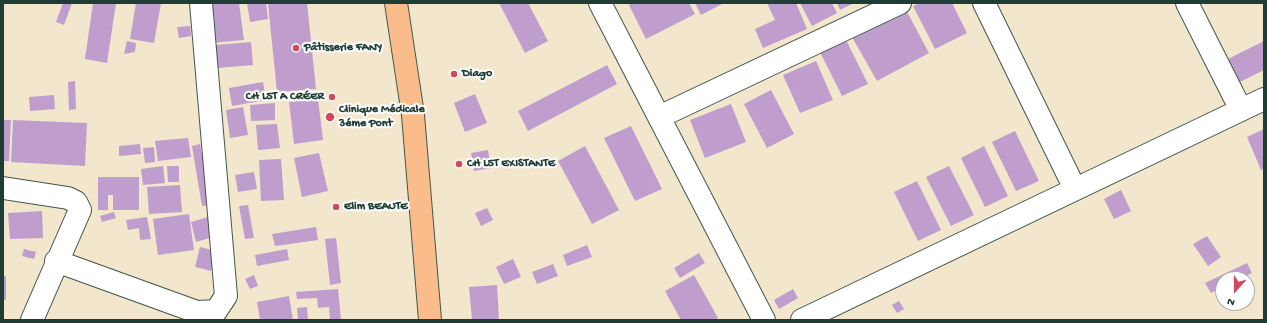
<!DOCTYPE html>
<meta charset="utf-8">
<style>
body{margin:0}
#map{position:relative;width:1267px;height:323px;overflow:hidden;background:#f2e6cd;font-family:"Gochi Hand",sans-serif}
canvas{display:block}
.frame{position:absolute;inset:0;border:4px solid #1f3d34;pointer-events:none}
.north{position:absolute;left:1215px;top:271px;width:40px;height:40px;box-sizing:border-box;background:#fff;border:1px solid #a5b1ae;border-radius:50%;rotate:201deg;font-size:11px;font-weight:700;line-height:16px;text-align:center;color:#1f3d34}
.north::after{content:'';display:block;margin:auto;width:14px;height:18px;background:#d1495b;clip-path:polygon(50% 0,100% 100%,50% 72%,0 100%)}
</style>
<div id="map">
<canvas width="1267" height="323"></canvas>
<div class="frame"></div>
<div class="north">N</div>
</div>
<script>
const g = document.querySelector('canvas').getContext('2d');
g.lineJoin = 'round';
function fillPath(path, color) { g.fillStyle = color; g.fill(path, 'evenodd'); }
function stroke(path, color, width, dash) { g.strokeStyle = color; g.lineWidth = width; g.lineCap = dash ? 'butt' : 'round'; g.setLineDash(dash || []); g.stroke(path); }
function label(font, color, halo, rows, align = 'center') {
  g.font = font + ' "Gochi Hand",sans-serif'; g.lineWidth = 4; g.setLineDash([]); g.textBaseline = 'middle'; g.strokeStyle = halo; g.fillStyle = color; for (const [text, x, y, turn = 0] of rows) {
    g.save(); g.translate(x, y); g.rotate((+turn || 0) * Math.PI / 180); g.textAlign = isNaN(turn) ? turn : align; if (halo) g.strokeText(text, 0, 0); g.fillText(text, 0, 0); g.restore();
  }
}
const building = new Path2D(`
 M63 3H72L64 25 56 22Z
 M93 3H116L107 63 85 59Z
 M136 3H161L154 43 130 39Z
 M208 3H239L244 40 211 43Z
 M247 3H266L268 19 250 22Z
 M268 3H307L316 89 277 92Z
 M499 3H528L548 41 525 53Z
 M632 3H689L695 14 646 39 629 5Z
 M695 3H724L701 15Z
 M767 3H796L807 29 763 48 755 29 775 20Z
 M800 3H832L837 13 812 26Z
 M837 3H854L840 10Z
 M919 3H952L967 33 935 49 913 6Z
 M905 8 929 53 877 81 852 37Z
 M190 26 191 36 179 38 177 27Z
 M846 40 868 84 842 96 820 52Z
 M127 41 136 43 135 52 124 54Z
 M1264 41V70L1240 82 1228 59Z
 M251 42 253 65 218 68 216 45Z
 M816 61 833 100 800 113 783 75Z
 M607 65 617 84 528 131 518 111Z
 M75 81 76 109 69 110 68 82Z
 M263 82 266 100 232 106 229 88Z
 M771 90 794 134 767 148 744 104Z
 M475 94 487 123 465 132 454 103Z
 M54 95 55 109 30 111 29 97Z
 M318 99 323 140 294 144 289 102Z
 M275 103V120L251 121 250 105Z
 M731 104 746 142 705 158 690 120Z
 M243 107 248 135 230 138 226 110Z
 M3 120H11L9 161H3Z
 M13 120 87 123 85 166 11 162Z
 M277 124 280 148 258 150 256 125Z
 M631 126 662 189 635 201 604 138Z
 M1264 129V168L1261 170 1247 137Z
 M1015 131 1039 181 1016 191 992 142Z
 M188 138 191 157 158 161 155 141Z
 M140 144 141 154 119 156V146Z
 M200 144 211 205 202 206 192 146Z
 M585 146 619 210 592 224 558 161Z
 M984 146 1008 196 985 207 961 158Z
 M154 147 155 162 145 163 143 148Z
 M488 150 491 168 474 171 471 153Z
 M319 153 328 191 302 197 294 158Z
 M281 159 284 200 261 201 259 160Z
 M163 166 165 183 143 185 141 169Z
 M167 166H179V182H168Z
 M949 166 974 215 951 226 926 177Z
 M254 172 257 189 238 192 235 175Z
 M98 177H139V210H113V195H108V210H98Z
 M917 181 941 230 918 241 894 192Z
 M180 185 182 212 149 214 147 187Z
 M1121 190 1131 211 1114 219 1104 199Z
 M248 205 254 238 245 239 239 206Z
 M487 208 493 220 481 226 475 213Z
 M42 211 43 238 10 239 8 213Z
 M114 212 116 218 102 222 100 216Z
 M189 214 194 250 158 255 153 219Z
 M147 217 151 239 140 240 139 228 128 230 126 220Z
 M208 217 213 237 196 242 191 222Z
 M316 227 318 240 275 246 272 234Z
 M1207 236 1221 257 1208 266 1193 244Z
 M336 238 341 283 330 285 325 239Z
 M587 245 592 257 567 266 563 255Z
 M200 247 216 251 211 271 195 267Z
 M24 249 36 252 34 259 22 256Z
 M287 249 289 260 257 266 255 255Z
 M699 253 705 263 680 278 674 268Z
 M513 259 521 277 504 284 496 267Z
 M1247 263 1252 273 1240 279H1223V287L1211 293 1205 283Z
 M553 264 558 276 537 284 532 272Z
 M254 275 258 286 250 289 245 279Z
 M694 275 718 318 715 320H681L665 291Z
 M3 276H6V300H3Z
 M497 285 499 320H472L469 287Z
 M338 289 341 320H330L329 307 318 308 317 298 297 299 296 292Z
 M793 289 798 298 779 309 774 300Z
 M289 296 293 320H260L257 302Z
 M899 301 904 309 897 313 892 305Z
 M307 307 308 320H298L297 308Z`);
const minor = new Path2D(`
 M600 3 764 320
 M984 3 1075 189
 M1187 3 1241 110
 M659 117 900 3
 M3 188 68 198 76 202 80 210 32 320
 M56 261 197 312 216 311 226 296 201 3
 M802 320 1264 99`);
const primary = new Path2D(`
 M396 3 413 115 430 320`);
const markers = [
 [296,48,4,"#d1495b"],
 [454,74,4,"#d1495b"],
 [332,97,4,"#d1495b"],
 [330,117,5,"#d1495b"],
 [459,164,4,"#d1495b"],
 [336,207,4,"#d1495b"]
];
const poiNames = [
 ["Pâtisserie FANY",304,48],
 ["Diago",462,74],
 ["CH L5T A CRÉER",324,97,"right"],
 ["Clinique Médicale",339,110],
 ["3éme Pont",339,124],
 ["CH L5T EXISTANTE",467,164],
 ["Elim BEAUTE",344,207]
];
fillPath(building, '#bf9ece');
stroke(minor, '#3f564b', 24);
stroke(primary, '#3f564b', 24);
stroke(minor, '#fff', 22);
stroke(primary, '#fabc8b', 22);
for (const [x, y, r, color] of markers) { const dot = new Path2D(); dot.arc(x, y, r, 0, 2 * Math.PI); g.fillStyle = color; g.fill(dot); stroke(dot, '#fff', 1.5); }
label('bold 12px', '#1f3d34', '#fff', poiNames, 'left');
</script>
